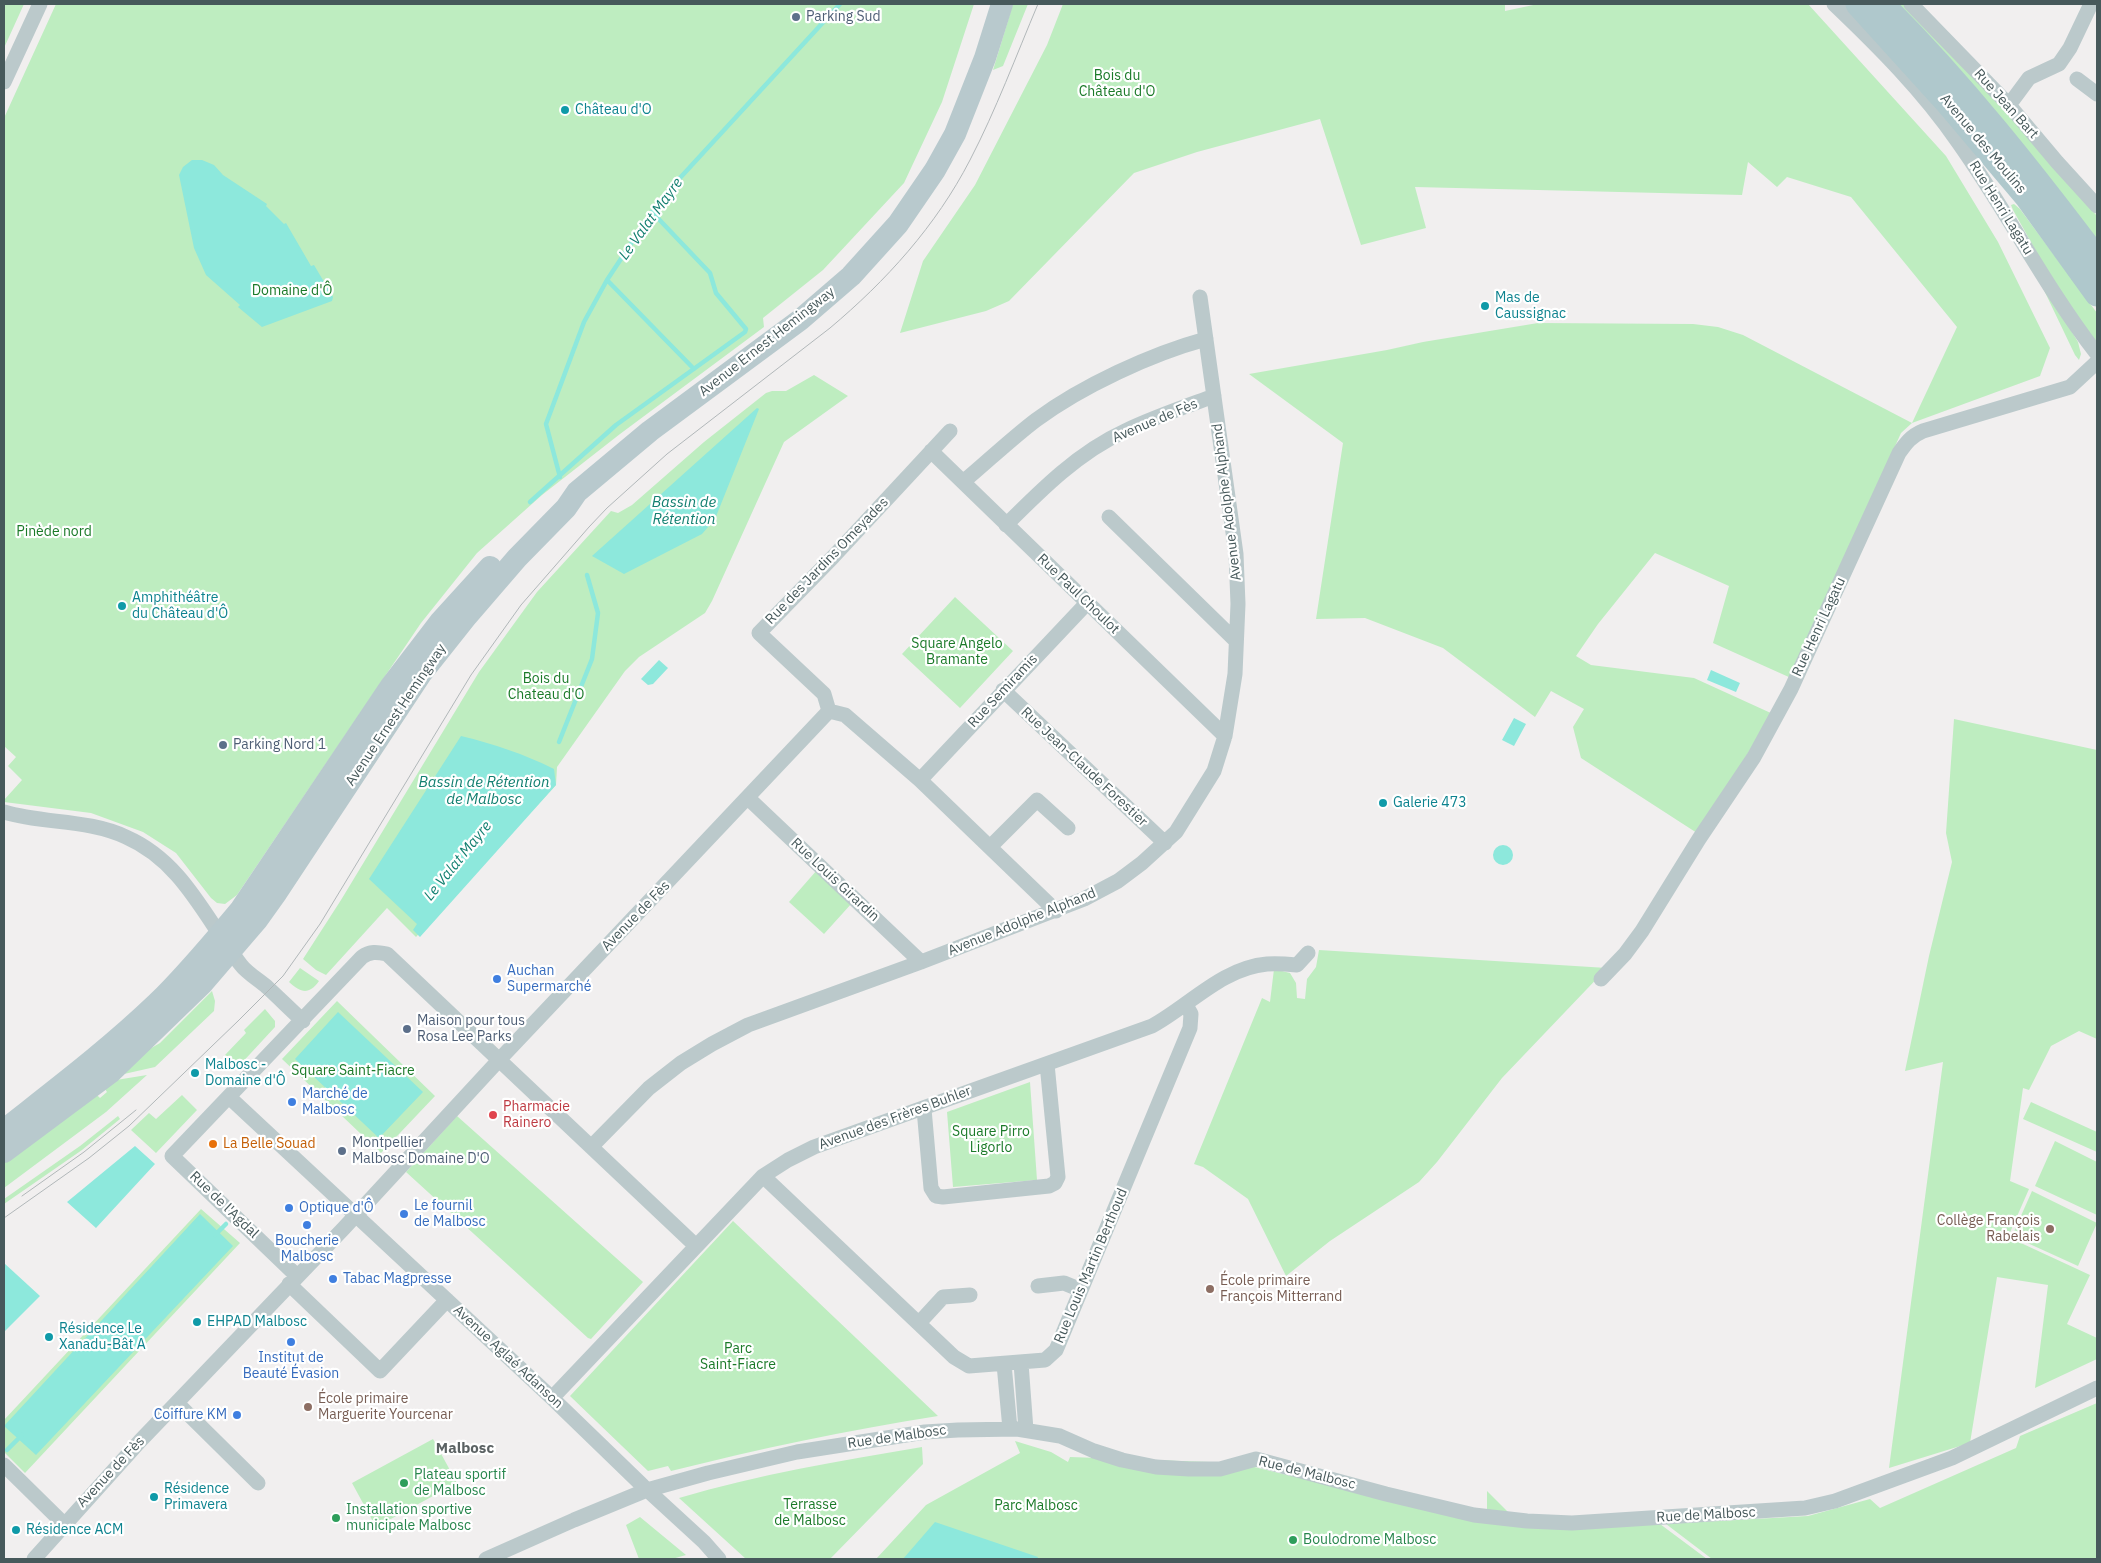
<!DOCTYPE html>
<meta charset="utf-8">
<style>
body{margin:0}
#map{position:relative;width:2101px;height:1563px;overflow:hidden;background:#f1efef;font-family:"IBM Plex Sans",sans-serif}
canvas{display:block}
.frame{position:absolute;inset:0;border:5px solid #47595b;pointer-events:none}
</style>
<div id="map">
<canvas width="2101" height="1563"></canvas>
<div class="frame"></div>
</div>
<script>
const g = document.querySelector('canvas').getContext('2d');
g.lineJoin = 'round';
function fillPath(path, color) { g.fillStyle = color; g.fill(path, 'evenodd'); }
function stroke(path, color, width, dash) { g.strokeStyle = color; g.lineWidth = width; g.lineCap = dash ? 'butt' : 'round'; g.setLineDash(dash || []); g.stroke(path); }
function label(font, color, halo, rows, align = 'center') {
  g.font = font + ' "IBM Plex Sans",sans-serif'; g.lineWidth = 4.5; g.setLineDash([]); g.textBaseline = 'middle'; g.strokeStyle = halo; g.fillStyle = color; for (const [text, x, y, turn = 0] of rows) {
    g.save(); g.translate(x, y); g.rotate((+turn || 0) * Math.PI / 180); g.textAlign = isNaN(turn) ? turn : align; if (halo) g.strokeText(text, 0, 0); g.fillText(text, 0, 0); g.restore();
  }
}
const green = new Path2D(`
 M4 4H24L4 48Z
 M56 4H974L942 102 904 183 823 270 763 318 764 327 620 434 542 495 477 553 421 623 237 895 225 904 217 903 211 898 176 853 143 832 91 813 4 802V800L22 780 8 766 16 757 4 746V118Z
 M1013 4H1028L1003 66 993 70Z
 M1063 4H1505V11L1538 4H1808L1946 156 1998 242 2050 348 2040 376 1912 423 1901 433 1791 678 1713 643 1729 586 1655 553 1598 624 1576 656 1591 665 1694 678 1773 714 1697 833 1581 758 1573 727 1584 709 1551 691 1535 717 1443 648 1365 618 1316 619 1343 443 1249 374 1387 350 1423 342 1538 323 1693 324 1718 327 1743 335 1912 423 1957 327 1851 197 1787 177 1777 187 1748 162 1742 195 1415 187 1426 228 1361 245 1320 119 1197 152 1134 173 1009 301 986 311 900 333 923 261 975 185 1047 45Z
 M1892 4H1904L2002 107 2097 216V250Z
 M2014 204 2020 209 2097 313V346L2055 285 2013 210 2011 205Z
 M2031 263 2078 342 2081 354 2079 360 2075 355Z
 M814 375 848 396 784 442 712 601 705 613 639 657 625 671 557 767 556 785 416 937 387 908 326 975 316 970 303 959 341 900 479 672 537 592 611 511 618 513 632 505 704 442 766 393 772 391H786Z
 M955 597 1013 651 960 708 902 654Z
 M1954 719 2097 750V1039L2079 1031 2051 1046 2029 1090 2023 1088 2010 1181 2029 1189 2008 1237 2090 1275 2067 1324 2097 1338V1359L2035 1388 2048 1285 1997 1277 1970 1443 1889 1468 1943 1062 1905 1071 1929 956 1952 862 1946 833Z
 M817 870 852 903 824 934 789 902Z
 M1319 950 1607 968 1502 1078 1437 1162 1419 1182 1330 1241 1286 1276 1248 1199 1203 1167 1194 1164 1262 998 1270 1002 1274 969 1290 973 1296 983 1297 998 1305 999 1307 979 1316 967Z
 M300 968 319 981C309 995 301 993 289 982Z
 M212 991 215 1001 214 1011 155 1067 124 1074 139 1055 160 1043Z
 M337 1001 435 1096 381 1153 282 1059Z
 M265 1009 275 1021V1027L238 1067 225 1055 246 1033 244 1030Z
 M147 1075 106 1112 4 1188V1158L97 1095 100 1098 107 1092 105 1089 116 1080Z
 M1030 1082 1037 1180 953 1187 947 1112Z
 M182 1095 197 1110 156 1153 131 1130 149 1113 156 1119Z
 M2031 1102 2097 1132V1152L2023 1119Z
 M118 1116 120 1119 82 1150 4 1204V1199L80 1146Z
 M457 1116 643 1282 591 1339 588 1338 406 1172Z
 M2055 1141 2097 1162V1215L2035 1186Z
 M2032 1191 2097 1223 2078 1266 2012 1236Z
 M201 1209 240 1243 25 1473 4 1452V1420Z
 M733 1221 938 1416C848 1430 759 1449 671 1471L668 1466 648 1471 570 1396Z
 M2097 1403V1559H1712L1666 1524 1808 1516 1870 1499 1880 1508 2016 1448 2020 1436Z
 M433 1439 457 1483 376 1527 352 1483Z
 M1015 1441 1051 1452 1068 1462 1070 1457 1238 1463 1467 1519 1487 1521V1491L1523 1527 1660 1524 1707 1559H876L926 1505 1020 1453Z
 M922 1447 923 1464 830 1559H746L679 1498C759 1474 840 1461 922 1447Z
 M640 1517 686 1555 672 1559H639L626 1525Z`);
const water = new Path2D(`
 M192 160H202L214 165 223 175 267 204 266 206 284 224 286 223 311 266 314 265 333 297 332 301 262 327 238 307 240 305 206 275 194 248 179 175 183 167Z
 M757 408 759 409 715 519 702 534 624 574 592 556Z
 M659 660 668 668 653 684 648 685 641 679Z
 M1711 670 1740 683 1736 692 1707 680Z
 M1514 718 1526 724 1514 746 1502 740Z
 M461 736C494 744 524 754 554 769L556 785 420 937 413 930 417 924 369 879Z
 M1493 855a10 10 0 1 1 20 0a10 10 0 1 1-20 0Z
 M338 1012 423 1092 379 1138 295 1059Z
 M135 1146 155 1164 96 1228 67 1202Z
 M200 1214 233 1246 36 1455 4 1426Z
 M4 1263 40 1296 4 1332Z
 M935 1522 1038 1557 1037 1559H903Z`);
const stream = new Path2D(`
 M607 280 694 369
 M560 477 546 424 584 322 607 280 652 212 679 179 840 4
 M530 502 616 425 745 332 746 329 716 293 710 273 652 212
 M559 742 592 659 598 613 587 575
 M215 1235 226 1224
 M7 1450 22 1435`);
const street = new Path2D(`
 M1834 4C1878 46 1923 91 1958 142 2007 211 2045 287 2097 354
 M1911 4 2009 105 2057 162 2097 206
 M2077 79 2097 94
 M4 82 40 4
 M2009 105 2029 78 2059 64 2070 48 2091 4
 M931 451 1225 736
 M963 482C987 462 1011 439 1036 420 1082 386 1151 354 1206 339
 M1109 517 1236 641
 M1006 525C1042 489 1079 452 1125 431 1154 417 1184 407 1214 396
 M1003 690 1165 843
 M829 711 824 694 759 633 833 557 950 431
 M829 711 845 715 920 780 1056 911
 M920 780 1087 603
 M748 798 921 962
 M4 812C44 824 87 819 126 837 183 862 205 918 241 965 247 973 259 980 267 987 279 998 291 1010 303 1021
 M990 847 1037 800 1068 828
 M1601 979 1625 954 1642 931 1699 839 1754 757 1791 689 1899 453C1906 443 1911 436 1923 431L2070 387 2097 362
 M229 1097 552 1398 643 1486 704 1542 719 1559
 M924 1109 931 1188 936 1196 943 1197 1049 1186 1055 1183 1058 1177 1047 1064
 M591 1147 649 1088 681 1063 712 1044 748 1025 921 962 1084 899 1118 881 1142 863 1176 832 1214 771 1225 736 1235 674 1238 604 1236 554 1200 297
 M763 1176 954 1357 969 1366 1045 1360 1056 1350 1059 1343 1190 1028 1191 1014 1186 1005
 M297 1276 172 1156 362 957C370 951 377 952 387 954L696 1246
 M289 1284 380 1371 447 1300
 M1038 1286 1064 1283 1081 1290
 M920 1322 943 1297 970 1295
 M1021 1363 1026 1430
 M1004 1364 1010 1429
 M552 1398 763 1176 788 1160 814 1147 1152 1026C1189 1006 1222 968 1267 964 1277 963 1287 964 1297 965L1308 953
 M177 1403 258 1483
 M4 1465 64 1524
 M34 1559 140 1441 344 1228 499 1060 829 711
 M486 1559 574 1520 647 1490 708 1473 797 1452 925 1432 958 1430 1017 1429 1060 1436 1094 1451 1122 1460 1156 1467 1189 1469H1220L1256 1459 1386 1494 1474 1515 1527 1521 1572 1523 1805 1508 1835 1501 1952 1458 2097 1388`);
const secondary = new Path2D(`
 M4 1130C56 1089 109 1049 157 1003 187 974 214 941 241 909L391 686 440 622 490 567
 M4 1152 110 1073 202 984 257 920 277 892 421 674 467 616 517 558 566 508 577 492 650 431 800 320 851 276 898 224 935 170 955 134 985 58 1002 4`);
const primary = new Path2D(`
 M1858 4 1946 101 2027 197 2097 294
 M1882 4C1961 83 2030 170 2097 259`);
const tram = new Path2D(`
 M22 1196 84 1152 136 1110
 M4 1218 89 1158 129 1126 238 1021 283 976 320 924 471 675 521 605 589 527 607 508 667 454 830 328C886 281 936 226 970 160 996 110 1016 56 1038 4`);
const markers = [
 [796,17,5,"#5c6f8a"],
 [565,110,5,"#0f9aa8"],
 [1485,306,5,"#0f9aa8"],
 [122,606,5,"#0f9aa8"],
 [223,745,5,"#5c6f8a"],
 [1383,803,5,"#0f9aa8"],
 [497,979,5,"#3f7fe0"],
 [407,1029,5,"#5c6f8a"],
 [195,1073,5,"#0f9aa8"],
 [292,1102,5,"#3f7fe0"],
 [493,1115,5,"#e0444e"],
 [213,1144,5,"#e8710a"],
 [342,1151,5,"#5c6f8a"],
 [289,1208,5,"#3f7fe0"],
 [404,1214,5,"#3f7fe0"],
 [307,1225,5,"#3f7fe0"],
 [2050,1229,5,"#8d6e63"],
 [333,1279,5,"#3f7fe0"],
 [1210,1289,5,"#8d6e63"],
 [197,1322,5,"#0f9aa8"],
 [49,1337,5,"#0f9aa8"],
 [291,1342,5,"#3f7fe0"],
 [308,1407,5,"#8d6e63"],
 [237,1415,5,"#3f7fe0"],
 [404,1483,5,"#2e9e5b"],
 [154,1497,5,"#0f9aa8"],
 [336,1518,5,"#2e9e5b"],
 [16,1530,5,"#0f9aa8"],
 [1293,1540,5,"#2e9e5b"]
];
const serviceNames = [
 ["Parking Sud",806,17],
 ["Parking Nord 1",233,745],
 ["Maison pour tous",417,1021],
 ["Rosa Lee Parks",417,1037],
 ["Montpellier",352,1143],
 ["Malbosc Domaine D'O",352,1159]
];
const parkNames = [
 ["Bois du",1117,76],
 ["Château d'O",1117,92],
 ["Domaine d'Ô",292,291],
 ["Pinède nord",54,532],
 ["Square Angelo",957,644],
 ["Bramante",957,660],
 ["Bois du",546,679],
 ["Chateau d'O",546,695],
 ["Square Saint-Fiacre",353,1071],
 ["Square Pirro",991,1132],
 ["Ligorlo",991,1148],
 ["Parc",738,1349],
 ["Saint-Fiacre",738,1365],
 ["Terrasse",810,1505],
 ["de Malbosc",810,1521],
 ["Parc Malbosc",1036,1506]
];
const streetNames = [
 ["Rue Jean Bart",2006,104,48],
 ["Avenue des Moulins",1983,144,50],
 ["Rue Henri Lagatu",2001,208,58],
 ["Avenue Ernest Hemingway",767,342,-38],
 ["Avenue de Fès",1155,421,-23],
 ["Avenue Adolphe Alphand",1227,502,-97],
 ["Rue des Jardins Omeyades",827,561,-46],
 ["Rue Paul Choulot",1078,594,44],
 ["Rue Henri Lagatu",1819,627,-65],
 ["Rue Semiramis",1003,691,-47],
 ["Avenue Ernest Hemingway",396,715,-56],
 ["Rue Jean-Claude Forestier",1084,767,43],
 ["Rue Louis Girardin",835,880,43],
 ["Avenue de Fès",636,916,-46],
 ["Avenue Adolphe Alphand",1022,922,-22],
 ["Avenue des Frères Buhler",895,1118,-20],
 ["Rue de l'Agdal",224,1205,44],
 ["Rue Louis Martin Berthoud",1091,1266,-67],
 ["Avenue Aglaé Adanson",508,1357,43],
 ["Rue de Malbosc",897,1437,-8],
 ["Avenue de Fès",111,1472,-47],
 ["Rue de Malbosc",1307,1473,14],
 ["Rue de Malbosc",1706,1515,-3]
];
const cultureNames = [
 ["Château d'O",575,110],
 ["Mas de",1495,298],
 ["Caussignac",1495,314],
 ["Amphithéâtre",132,598],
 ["du Château d'Ô",132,614],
 ["Galerie 473",1393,803],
 ["Malbosc -",205,1065],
 ["Domaine d'Ô",205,1081],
 ["EHPAD Malbosc",207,1322],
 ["Résidence Le",59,1329],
 ["Xanadu-Bât A",59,1345],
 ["Résidence",164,1489],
 ["Primavera",164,1505],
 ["Résidence ACM",26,1530]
];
const shopNames = [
 ["Auchan",507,971],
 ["Supermarché",507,987],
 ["Marché de",302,1094],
 ["Malbosc",302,1110],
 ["Le fournil",414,1206],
 ["de Malbosc",414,1222],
 ["Optique d'Ô",299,1208],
 ["Boucherie",307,1241,"center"],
 ["Malbosc",307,1257,"center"],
 ["Tabac Magpresse",343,1279],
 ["Institut de",291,1358,"center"],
 ["Beauté Évasion",291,1374,"center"],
 ["Coiffure KM",227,1415,"right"]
];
const healthNames = [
 ["Pharmacie",503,1107],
 ["Rainero",503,1123]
];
const foodNames = [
 ["La Belle Souad",223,1144]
];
const educationNames = [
 ["Collège François",2040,1221,"right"],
 ["Rabelais",2040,1237,"right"],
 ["École primaire",1220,1281],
 ["François Mitterrand",1220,1297],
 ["École primaire",318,1399],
 ["Marguerite Yourcenar",318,1415]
];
const leisureNames = [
 ["Plateau sportif",414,1475],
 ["de Malbosc",414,1491],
 ["Installation sportive",346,1510],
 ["municipale Malbosc",346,1526],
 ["Boulodrome Malbosc",1303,1540]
];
const waterNames = [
 ["Le Valat Mayre",651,219,-54],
 ["Bassin de",684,503],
 ["Rétention",684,520],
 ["Bassin de Rétention",484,783],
 ["de Malbosc",484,800],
 ["Le Valat Mayre",458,861,-51]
];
const neighbourhoodNames = [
 ["Malbosc",465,1449]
];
fillPath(green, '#beedc0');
fillPath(water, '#8de8dc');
stroke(stream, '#8de8dc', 4.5);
stroke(street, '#bbc9cb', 15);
stroke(secondary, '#b8c9cd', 22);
stroke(primary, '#afc8cc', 25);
stroke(tram, '#b1b7b9', 1);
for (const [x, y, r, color] of markers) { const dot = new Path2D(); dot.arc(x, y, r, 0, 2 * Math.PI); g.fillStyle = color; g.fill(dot); stroke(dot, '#fff', 2); }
label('14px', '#4e5e75', '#fff', serviceNames, 'left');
label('14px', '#1b7a29', '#fff', parkNames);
label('14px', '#47595b', '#fff', streetNames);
label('14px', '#0d838f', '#fff', cultureNames, 'left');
label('14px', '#366cbe', '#fff', shopNames, 'left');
label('14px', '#be3a42', '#fff', healthNames, 'left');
label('14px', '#c56008', '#fff', foodNames, 'left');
label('14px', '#785e54', '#fff', educationNames, 'left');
label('14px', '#27864d', '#fff', leisureNames, 'left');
label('italic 15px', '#127f70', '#fff', waterNames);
label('bold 15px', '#5b6263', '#fff', neighbourhoodNames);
</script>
